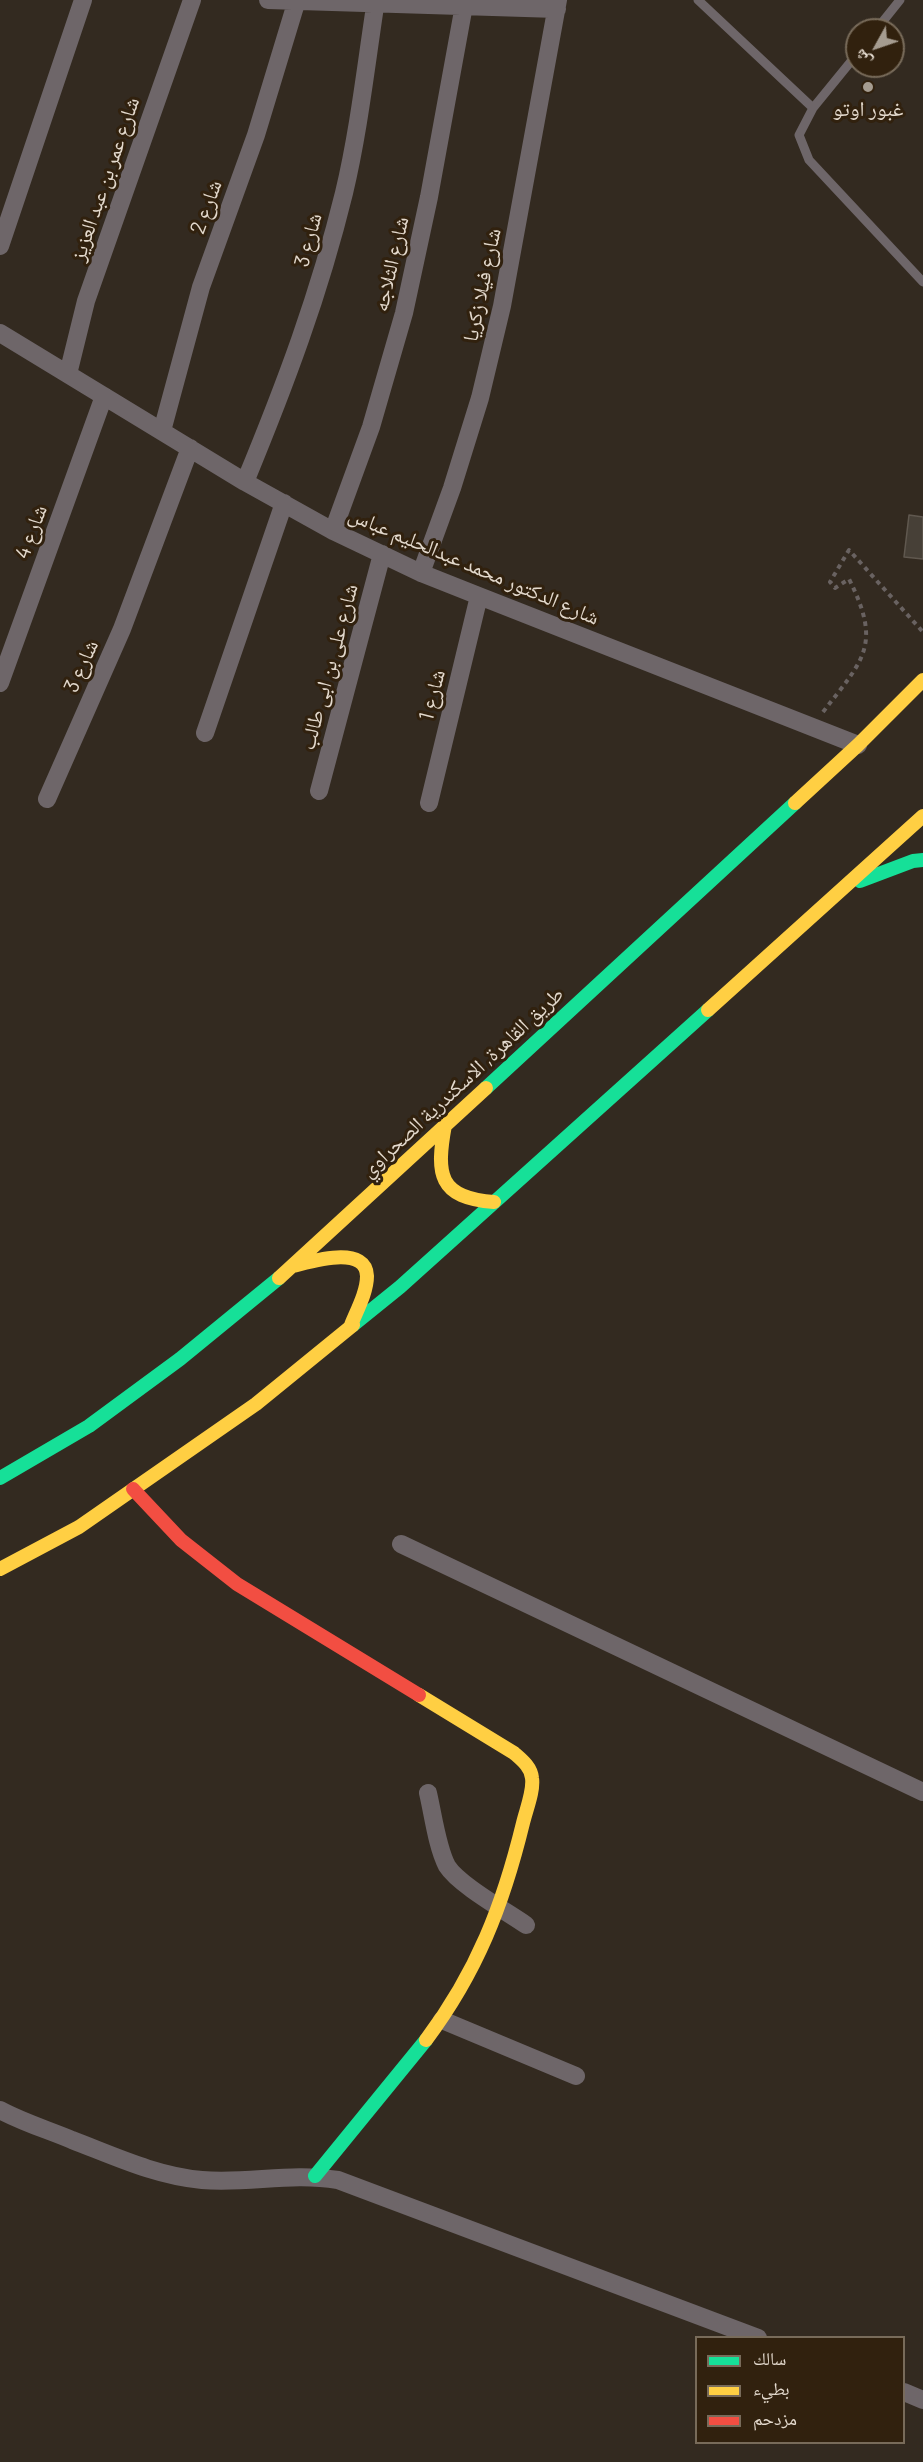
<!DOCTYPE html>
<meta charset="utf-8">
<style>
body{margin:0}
#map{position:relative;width:923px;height:2462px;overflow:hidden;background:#332a20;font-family:Barlow,"Noto Naskh Arabic",sans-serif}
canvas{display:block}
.legend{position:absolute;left:695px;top:2336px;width:210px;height:108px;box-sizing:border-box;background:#31210e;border:2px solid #786b5a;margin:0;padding:8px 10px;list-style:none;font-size:18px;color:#e3d9cd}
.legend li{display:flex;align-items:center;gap:12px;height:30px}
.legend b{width:30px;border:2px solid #786b5a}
.north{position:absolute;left:845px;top:18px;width:60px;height:60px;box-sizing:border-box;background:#31210e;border:2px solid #786b5a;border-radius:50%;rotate:230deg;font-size:16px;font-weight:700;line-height:24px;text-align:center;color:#e3d9cd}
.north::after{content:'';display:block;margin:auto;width:21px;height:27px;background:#a59c90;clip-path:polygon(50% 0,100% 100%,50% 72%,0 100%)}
</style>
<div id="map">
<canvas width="923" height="2462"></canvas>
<ul class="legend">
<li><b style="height:8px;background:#16e098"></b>سالك</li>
<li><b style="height:8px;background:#ffcf43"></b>بطيء</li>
<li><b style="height:8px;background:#f24e42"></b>مزدحم</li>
</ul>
<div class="north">ش</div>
</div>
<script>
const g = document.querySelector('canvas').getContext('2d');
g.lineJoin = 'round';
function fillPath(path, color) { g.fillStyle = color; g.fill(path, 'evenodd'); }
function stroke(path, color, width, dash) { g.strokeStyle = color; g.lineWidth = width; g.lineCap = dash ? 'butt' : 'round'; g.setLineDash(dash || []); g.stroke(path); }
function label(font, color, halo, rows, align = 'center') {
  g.font = font + ' Barlow,"Noto Naskh Arabic",sans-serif'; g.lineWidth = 6; g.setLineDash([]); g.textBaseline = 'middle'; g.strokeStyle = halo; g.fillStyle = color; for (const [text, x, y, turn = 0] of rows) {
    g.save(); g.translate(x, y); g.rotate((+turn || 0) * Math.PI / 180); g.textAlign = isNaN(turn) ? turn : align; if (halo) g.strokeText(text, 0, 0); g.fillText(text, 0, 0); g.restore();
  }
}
const building = new Path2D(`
 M909 515 923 517V559L904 557Z`);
const path = new Path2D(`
 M823 712C864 659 882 645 849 579L835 588 830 582 849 550 923 632`);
const lane = new Path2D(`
 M698 0 813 108
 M876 30 900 0
 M857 54 813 108 799 135 809 160 923 282`);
const street = new Path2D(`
 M268 0 557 9
 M0 246 83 0
 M0 333 245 482 333 531 421 573 479 596 858 745
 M68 374 86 301 192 0
 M162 431 201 287 256 135 297 0
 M245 482C285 385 319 295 344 193 359 130 366 65 376 0
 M333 531 371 427 404 313 429 197 465 0
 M421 573 452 488 480 398 502 306 558 0
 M0 683 104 396
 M205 733 284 503
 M319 791 382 554
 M47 799 122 629 190 448
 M429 803 479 596
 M401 1544 923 1792
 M428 1793C433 1814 437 1847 447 1866 459 1885 506 1911 526 1925
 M442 2020 576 2076
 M0 2110C22 2122 48 2130 72 2140 114 2156 156 2176 202 2180 249 2184 290 2172 338 2180L758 2338
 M904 2392 923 2400`);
const fast = new Path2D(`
 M860 881 913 861 923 860
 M486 1088 795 803
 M353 1325 400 1287 708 1010
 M0 1478 89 1426 180 1359 279 1278
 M315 2176 426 2040`);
const slow = new Path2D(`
 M795 803 858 745 923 680
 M708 1010 923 816
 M445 1125C436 1174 438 1198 494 1202
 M293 1266C310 1262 366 1244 367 1276 367 1292 357 1310 351 1325
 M279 1278 486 1088
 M0 1569 79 1527 256 1404 353 1325
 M419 1695 514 1753C522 1760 531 1767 532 1778 534 1791 526 1810 523 1823 503 1905 477 1972 426 2040`);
const jam = new Path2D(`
 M133 1489 181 1540 237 1584 419 1695`);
const markers = [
 [868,87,6,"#a59c90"]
];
const poiNames = [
 ["غبور اوتو",868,109]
];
const streetNames = [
 ["شارع عمر بن عبد العزيز",105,179,-71],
 ["شارع 2",206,207,-70],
 ["شارع 3",308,240,-75],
 ["شارع الثلاجه",391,264,-77],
 ["شارع فيلا زكريا",482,285,-78],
 ["شارع 4",31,532,-70],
 ["شارع الدكتور محمد عبدالحليم عباس",474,566,23],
 ["شارع 3",81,666,-66],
 ["شارع على بن ابى طالب",329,667,-75],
 ["شارع 1",432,695,-76],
 ["طريق القاهرة, الاسكندرية الصحراوي",462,1082,-43]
];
fillPath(building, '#474037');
stroke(building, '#60584f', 1.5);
stroke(path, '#696261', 4, [4.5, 4.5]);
stroke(lane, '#6e6669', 9);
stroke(street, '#6e6669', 18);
stroke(fast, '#16e098', 14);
stroke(slow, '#ffcf43', 14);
stroke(jam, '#f24e42', 14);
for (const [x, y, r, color] of markers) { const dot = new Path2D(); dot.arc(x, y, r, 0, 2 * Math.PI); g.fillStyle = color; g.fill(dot); stroke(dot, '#31210e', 2); }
label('21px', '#e3d9cd', '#31210e', poiNames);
label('21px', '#e3d9cd', '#31210e', streetNames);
</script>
